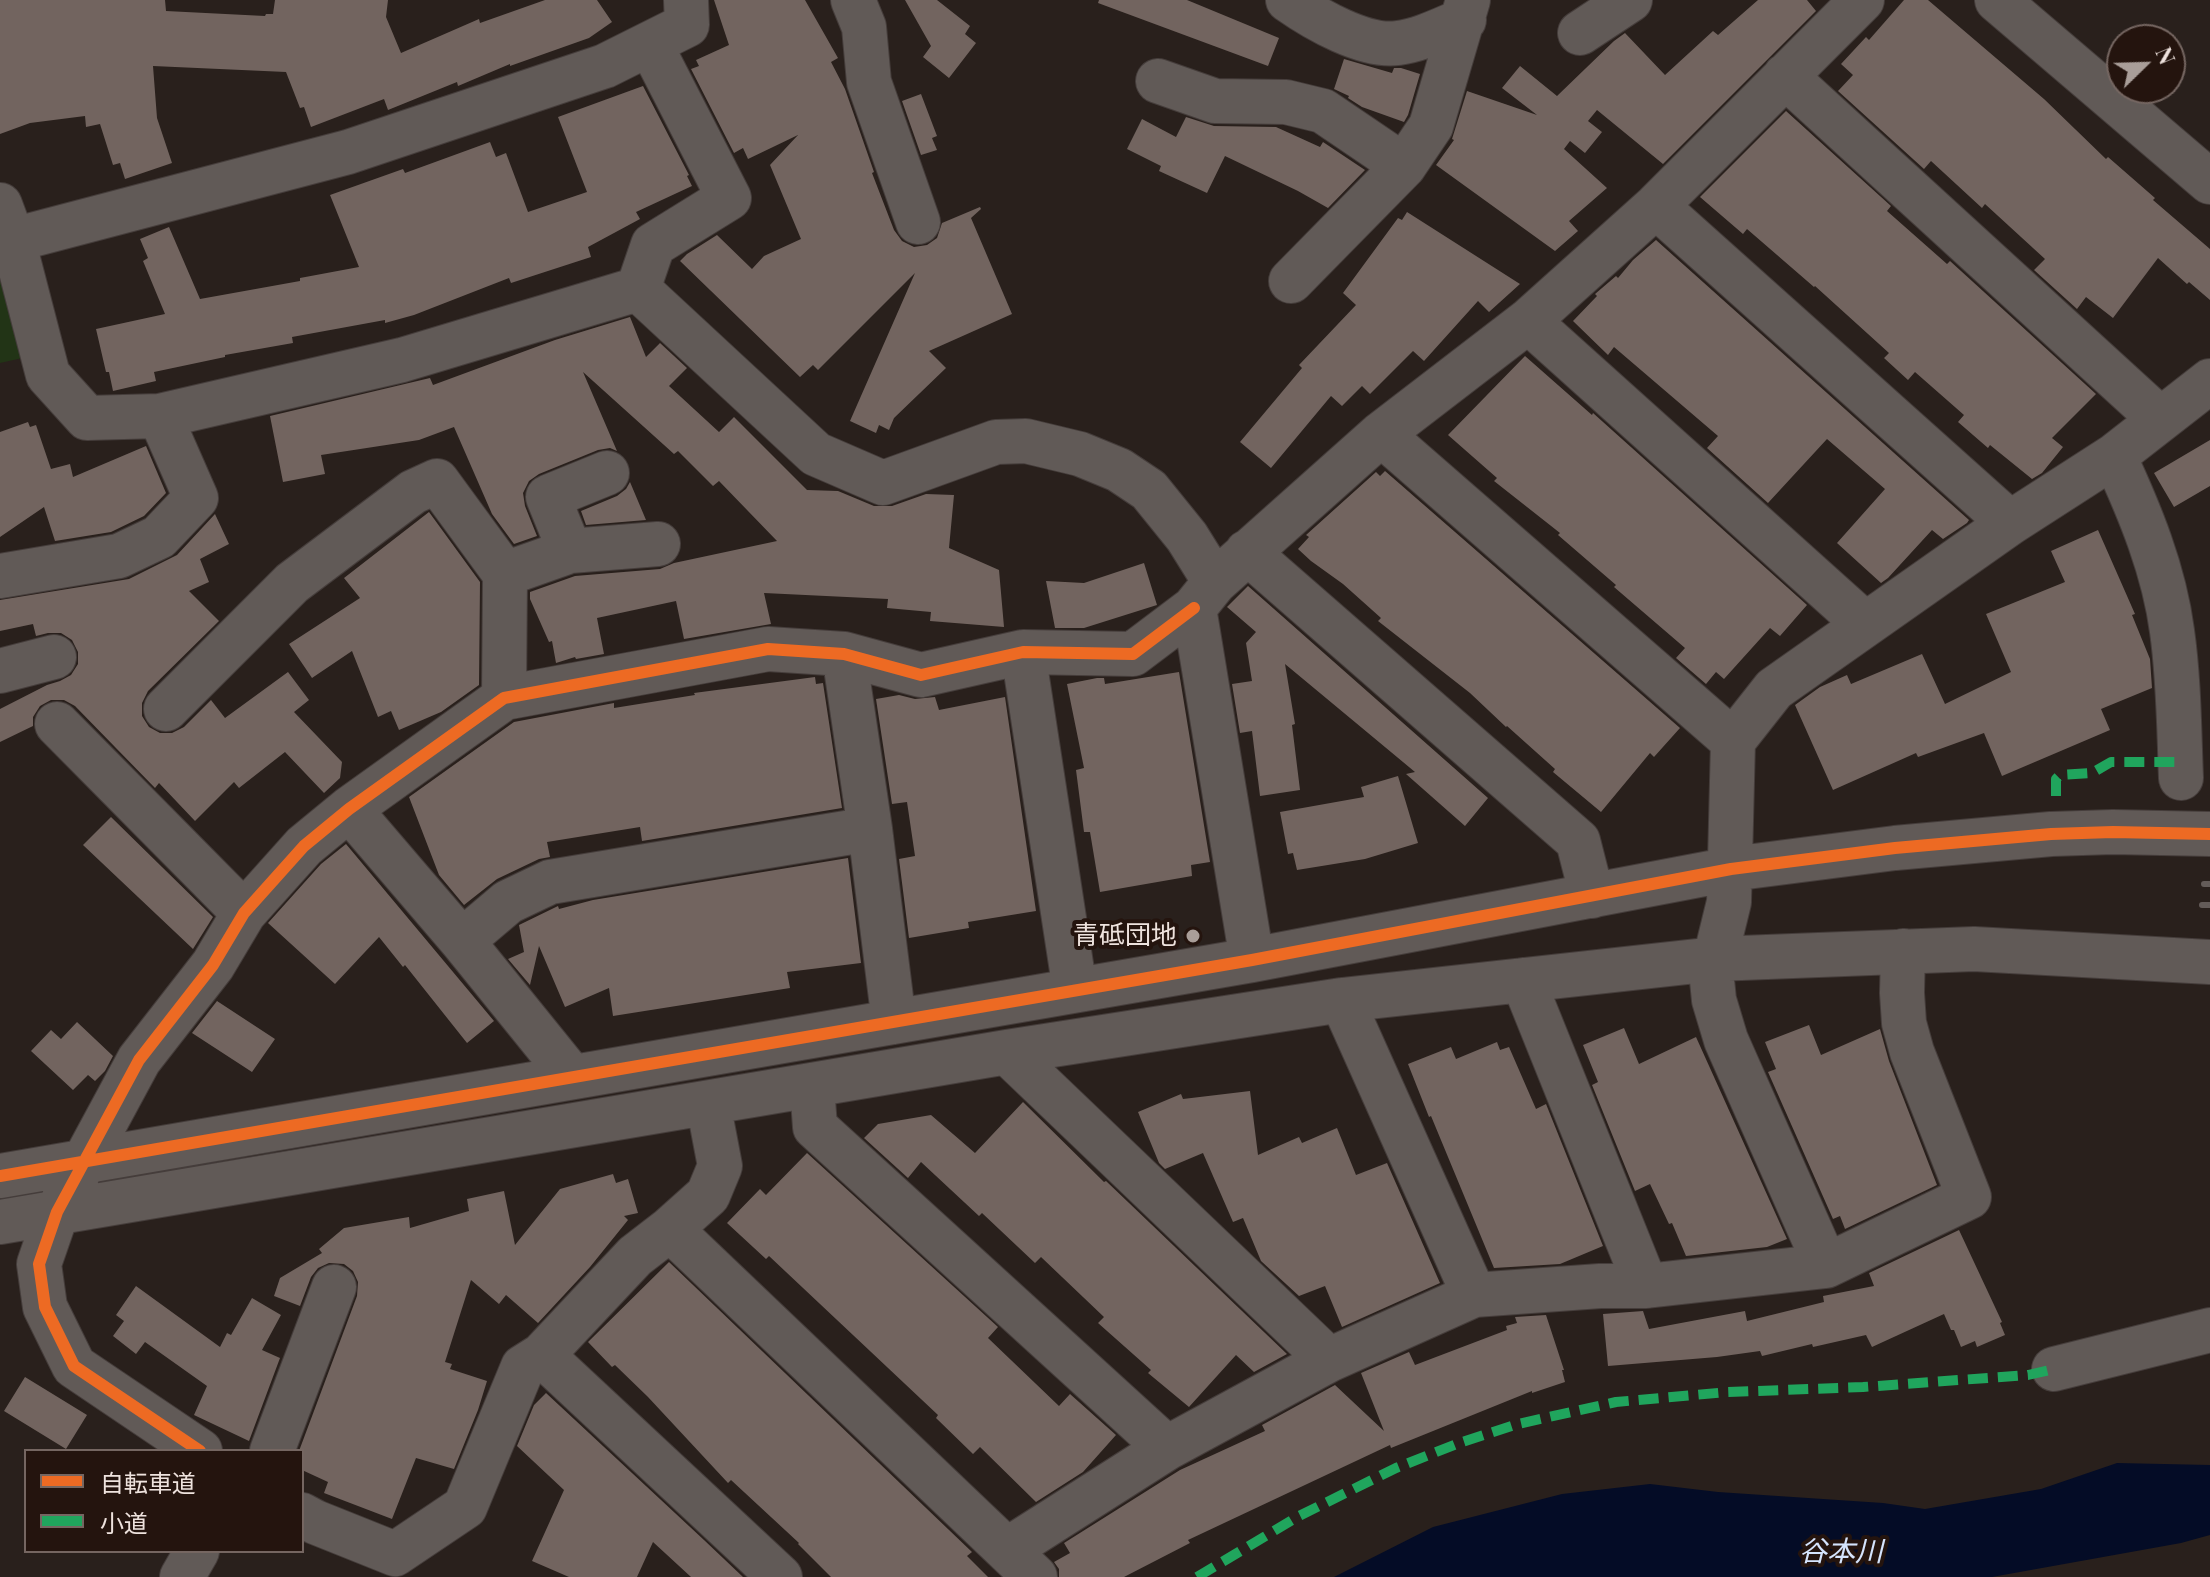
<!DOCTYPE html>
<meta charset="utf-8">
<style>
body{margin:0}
#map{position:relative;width:2210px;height:1577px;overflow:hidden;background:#29201c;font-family:"Playfair Display","Noto Sans JP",serif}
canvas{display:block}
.legend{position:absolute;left:24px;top:1449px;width:280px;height:104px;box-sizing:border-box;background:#24140e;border:2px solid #756661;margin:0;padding:10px 14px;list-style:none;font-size:24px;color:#eee2dd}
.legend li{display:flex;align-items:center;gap:16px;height:40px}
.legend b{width:40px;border:2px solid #756661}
.north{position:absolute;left:2106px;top:24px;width:80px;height:80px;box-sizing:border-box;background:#24140e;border:2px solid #756661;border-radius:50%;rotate:67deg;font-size:22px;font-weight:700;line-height:32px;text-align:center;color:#eee2dd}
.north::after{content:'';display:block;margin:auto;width:28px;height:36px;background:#a99e99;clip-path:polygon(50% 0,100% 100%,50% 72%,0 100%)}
</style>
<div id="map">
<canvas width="2210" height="1577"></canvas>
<ul class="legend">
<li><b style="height:10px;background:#ed6a23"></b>自転車道</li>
<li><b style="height:10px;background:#20a55d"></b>小道</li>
</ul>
<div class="north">N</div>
</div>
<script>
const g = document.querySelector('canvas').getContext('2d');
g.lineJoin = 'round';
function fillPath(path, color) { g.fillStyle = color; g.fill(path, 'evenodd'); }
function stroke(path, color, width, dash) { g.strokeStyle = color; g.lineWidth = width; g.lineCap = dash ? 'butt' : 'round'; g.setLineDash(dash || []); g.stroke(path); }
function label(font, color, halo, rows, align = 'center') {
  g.font = font + ' "Playfair Display","Noto Sans JP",serif'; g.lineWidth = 8; g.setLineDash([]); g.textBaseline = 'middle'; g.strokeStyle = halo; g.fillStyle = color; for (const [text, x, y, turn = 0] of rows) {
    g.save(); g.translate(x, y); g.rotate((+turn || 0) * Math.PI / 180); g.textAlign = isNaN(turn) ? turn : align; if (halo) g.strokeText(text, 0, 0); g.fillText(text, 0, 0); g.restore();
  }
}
const green = new Path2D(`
 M0 252 36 355 0 363Z`);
const water = new Path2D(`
 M2117 1463 2210 1465V1535L2181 1543 1992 1577H1334L1433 1527 1562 1494 1650 1484 1718 1492 1883 1503 1925 1509 2041 1489Z`);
const building = new Path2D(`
 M0 0H165L166 11 265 16 266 14H273L275 0H388L386 17 401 53 479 19 480 23 545 0H597L612 22 589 38 510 66V64L458 86 457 82 388 110 384 99 311 127 304 107 300 108 286 72 153 66 157 118 172 163 125 179 120 163 113 165 100 124 86 127 85 116 30 123 0 134Z
 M714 0H805L838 58 831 62 845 89 874 172 872 173 894 230 902 241 914 247 927 245 937 238 942 223 980 207 981 209 971 218 1012 314 929 351 946 368 894 418 889 430 879 425 876 433 850 421 915 273 818 370 813 365 800 377 680 261 687 254 717 235 752 269 764 256 801 239 770 165 798 135 748 159 743 148 734 153 691 69 699 66 696 60 729 45Z
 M905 0H937L970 26 965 34 976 43 949 78 923 57 931 46Z
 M1099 0H1187L1279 38 1268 66 1098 3Z
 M1758 0H1807L1816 11 1663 164 1597 110 1588 121 1602 132 1585 153 1570 141 1564 149 1607 188 1569 221 1578 231 1555 251 1436 165 1454 140 1452 139 1467 91 1537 115 1502 88 1520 66 1557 96 1614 41 1625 33 1665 75 1713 31 1718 35Z
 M1904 0H1928L2044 99 2106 159 2108 157 2155 198 2153 200 2210 249V300L2189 282 2187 284 2158 258 2113 318 2086 297 2077 309 2034 270 2045 259 1985 204 1982 208 1931 161 1924 169 1838 91 1853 75 1841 64 1866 37 1869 40Z
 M1344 59 1392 73 1394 68H1401L1420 74 1408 115 1404 122 1362 107 1348 98 1349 96 1334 89Z
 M643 86 689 175 687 176 692 186 636 212 640 219 588 247 591 257 511 283 509 278 414 315 385 323V320L292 337 293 343 225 355V357L154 372 156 381 113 391 109 372H106L96 329 165 314 143 261 148 258 140 239 169 227 200 299 300 281V278L359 267 330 195 403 169 405 173 490 142 496 157 506 153 528 212 587 192 558 117Z
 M921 94 937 136 932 138 937 150 921 155 902 101Z
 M1786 111 1891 206 1887 211 1947 264 1950 261 2096 394 2052 438 2063 447 2042 473 2032 479 1990 445 1988 448 1958 422 1964 415 1915 372 1908 380 1884 358 1889 353 1815 286 1814 287 1747 229 1743 234 1700 197Z
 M1186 117 1214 126 1276 127 1320 147 1323 142 1365 170 1328 208 1298 191 1225 156 1207 193 1159 171 1161 166 1127 149 1142 119 1176 137Z
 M1407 212 1520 284 1489 312 1478 301 1424 361 1413 351 1370 394 1362 386 1342 406 1331 396 1271 468 1240 442 1302 368 1299 365 1356 305 1343 293 1398 218 1402 220Z
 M1656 240 1969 520 1967 523 1943 539 1932 530 1888 578 1881 583 1837 543 1885 489 1827 439 1768 503 1707 448 1718 436 1614 347 1608 355 1573 321 1597 296 1595 294 1616 276 1618 278 1633 260Z
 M630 317 646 357 660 343 687 368 669 386 719 432 734 417 807 490 838 491 874 506H892L926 494 954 495 949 548 999 570 1004 627 930 621 931 612 887 608 888 599 764 593 771 624 684 639 676 601 597 618 604 654 576 659 575 657 556 663 552 641 549 642 530 599V592L575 576 660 569 674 563 777 541 719 481 713 486 678 451 674 454 583 372 617 451 610 448 598 450 539 474 529 481 523 493 525 506 537 536 514 544 492 514 454 427 419 440 321 455 325 474 283 482 270 416 430 378 433 385 555 340Z
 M1525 356 1592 415 1593 413 1807 605 1780 636 1770 628 1724 679 1716 672 1706 684 1676 658 1685 648 1614 587 1616 585 1558 535 1560 533 1494 481 1497 478 1448 435Z
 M28 422 30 427 36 425 51 469 70 464 73 477 146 446 166 493 144 516 111 532 55 541 44 507 0 537V432Z
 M2210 440V486L2174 507 2154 473Z
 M1385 471 1680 728 1654 757 1650 753 1601 812 1553 772 1555 769 1507 726 1506 727 1470 693 1378 621 1381 618 1343 584 1311 561 1298 549 1309 537 1306 535 1376 472 1380 476Z
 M630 482 646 520 586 525 581 511 617 496 626 489Z
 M429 512 480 582 479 685 441 712 399 730 391 711 378 717 352 651 312 678 289 644 360 598 344 578Z
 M215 514 229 544 200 559 209 582 189 591 219 621 148 691 142 703V716L149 727 160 733H172L184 727 211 700 225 718 288 672 309 700 294 712 342 762 340 778 324 793 285 752 239 788 234 782 195 821 159 783 155 788 75 706 64 700H51L40 706 33 717V726L0 742V709L47 685 60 681 71 675 78 664V652L72 640 61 633H48L36 636 33 624 0 631V600L129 579 177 555Z
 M2098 530 2135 614 2132 615 2150 659 2152 688 2101 709 2110 730 2002 776 1984 733 1918 757 1916 753 1833 790 1795 705 1820 687 1847 675 1851 684 1922 654 1945 704 2011 672 1986 614 2065 582 2051 551Z
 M1144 563 1157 605 1084 628H1055L1046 581 1084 583Z
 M1248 586 1488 798 1465 826 1406 774 1415 772 1285 664 1295 724 1292 725 1300 790 1260 796 1252 731 1240 733 1232 684 1252 681 1246 643 1256 632 1227 607Z
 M1179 672 1210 862 1191 865 1192 876 1100 892 1090 832H1084L1076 770 1084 768 1067 684 1097 678H1104L1105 684Z
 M815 677 816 684 823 683 842 808 642 841 640 827 547 842 550 857 539 859 497 879 464 905 439 875 409 797 514 722 614 703V708L695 695 694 693Z
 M899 695 915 699 935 697 939 710 1005 697 1036 911 968 922 969 928 909 938 899 859 915 856 907 802 892 804 876 699Z
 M1398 776 1418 843 1365 859 1297 870 1293 853 1288 854 1280 812 1364 797 1361 787Z
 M111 817 213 917 193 949 83 845Z
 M346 844 494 1021 467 1043 405 965 403 967 379 937 335 984 268 923 321 864Z
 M848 858 861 963 787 972 790 988 613 1016 609 988 565 1007 539 946 530 985 508 959 524 952 519 925 558 906 559 909 593 900Z
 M217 1001 275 1039 252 1072 192 1033Z
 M77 1022 113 1056 105 1071 95 1081 88 1075 73 1090 31 1051 51 1030 61 1039Z
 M1809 1025 1821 1055 1880 1029 1889 1061 1937 1185 1845 1229 1840 1216 1833 1219 1768 1072 1776 1069 1765 1042Z
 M1624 1028 1639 1064 1696 1037 1787 1239 1767 1247 1686 1256 1672 1223 1669 1224 1650 1184 1635 1191 1592 1085 1598 1082 1583 1045Z
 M1497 1042 1500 1050 1509 1047 1536 1109 1546 1104 1603 1246 1560 1264 1494 1268 1431 1116 1429 1117 1408 1064 1451 1047 1456 1059Z
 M1250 1091 1258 1155 1299 1137 1302 1143 1337 1128 1356 1175 1387 1163 1440 1283 1342 1327 1325 1286 1299 1296 1261 1261 1243 1218 1233 1222 1203 1153 1165 1169 1159 1163 1138 1112 1181 1094 1183 1099Z
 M1023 1102 1104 1182 1106 1181 1287 1354 1254 1372 1236 1355 1189 1407 1148 1373 1151 1370 1098 1323 1104 1317 1041 1257 1035 1263 982 1213 979 1216 921 1162 908 1178 864 1138 878 1124 931 1115 975 1153Z
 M807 1153 998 1327 988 1338 1059 1406 1070 1394 1116 1435 1083 1472 1036 1502 980 1447 973 1454 936 1418 938 1415 769 1256 766 1259 727 1223 760 1189 766 1195Z
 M613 1174 616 1183 628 1179 638 1213 624 1216 628 1220 590 1267 538 1323 506 1295 499 1304 471 1280 445 1362 452 1364 450 1369 487 1381 478 1410 454 1469 416 1458 392 1519 324 1493 328 1482 302 1470V1451H299L357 1296 358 1282 353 1271 344 1264 329 1263 318 1268 311 1277 300 1306 274 1296 280 1278 322 1253 319 1249 344 1228 409 1217 410 1228 469 1211 467 1199 504 1191 515 1245 560 1189Z
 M1959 1230 2002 1322 2000 1323 2005 1335 1977 1347 1975 1341 1961 1347 1954 1330H1951L1944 1314 1872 1347 1866 1335 1813 1347 1812 1344 1762 1356 1760 1351 1717 1357 1608 1366 1603 1314 1643 1311 1649 1329 1745 1311 1747 1321 1824 1302 1823 1296 1874 1286 1869 1273Z
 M669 1262 972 1552 967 1556 988 1577H831L798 1544 799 1543 731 1480 728 1483 648 1397 615 1365 612 1367 588 1342Z
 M136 1286 220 1347 227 1333 231 1335 252 1298 281 1315 262 1350 280 1358 249 1441 194 1415 207 1386 145 1342 136 1354 113 1336 124 1321 116 1315Z
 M1546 1315 1564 1370H1562L1565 1382 1532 1393V1391L1391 1448 1390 1445 1188 1540 1190 1543 1124 1577H1059V1569L1054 1562 1070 1553 1064 1543 1180 1470 1265 1431 1262 1425 1335 1385 1384 1431 1361 1373 1409 1352 1415 1365 1507 1330 1506 1326 1517 1323 1515 1317Z
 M25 1377 87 1415 66 1449 4 1411Z
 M546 1393 704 1540 743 1577H691L653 1542 637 1577H569L532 1561 564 1490 517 1446 534 1405Z`);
const minor = new Path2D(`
 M853 0 864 27 869 82 918 222
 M1288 0C1315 19 1365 48 1398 43 1421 40 1442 29 1464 20
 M1997 0 2210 182
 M1580 33 1630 0
 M1785 76 2160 419
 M1158 81 1215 101 1286 102 1323 111 1404 166
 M0 205 13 240 48 375 87 418 160 416 402 360 638 289 816 454 883 483 996 442 1026 441 1080 454 1119 470 1149 490 1187 537 1215 582
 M1656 206 2010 523
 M13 240 348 152 605 66 687 25 686 0
 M1291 281 1404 166 1431 126 1468 0
 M638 289 653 245 729 198 650 44
 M1528 321 1865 624
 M1381 434 1733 741
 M2114 456C2140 512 2164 570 2172 631 2179 680 2179 729 2181 778
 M570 551 548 497 607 473
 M1247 552 1578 841 1592 896
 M505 574 570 551 658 544
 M0 576 119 556 159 537 196 498 160 416
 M1023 652 1075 990
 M844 654 870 829 894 1022
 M0 671 54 657
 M166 709 292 583 413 492 437 481 505 574 504 698
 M57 724 244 913
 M349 809 462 941 572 1077
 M462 941 508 902 550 882 870 829
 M1252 960 1194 608 1215 582 1381 434 1528 321 1656 206 1862 0
 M1523 980 1646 1286
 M1342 1000 1474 1295
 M1007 1052 1329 1360
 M812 1086 815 1127 1167 1448
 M0 1176 1252 960 1731 869 1895 848 2051 834 2113 832 2210 834
 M0 1222 1007 1052 1342 1000 1715 959 1974 949 2210 962
 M670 1229 1035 1577
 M1826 1266 1726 1040 1714 1000 1712 980 1715 959 1729 902 1733 741 1774 689 2010 523 2114 456 2210 381
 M542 1355 780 1577
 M2054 1369 2210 1330
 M200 1451 74 1366 45 1307 39 1264 57 1212 139 1060 213 965 244 913 304 846 349 809 504 698 768 649 844 654 921 675 1023 652 1133 654 1194 608
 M272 1451 334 1287
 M302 1515 315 1522 395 1554 465 1507 523 1367 542 1355 635 1256 670 1229 708 1195 720 1166 708 1103
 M1007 1550 1167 1448 1329 1360 1474 1295 1600 1286H1646L1826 1266 1969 1197 1912 1052 1904 1023 1902 993 1903 951
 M182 1577 197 1551`);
const rail = new Path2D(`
 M2204 884H2210
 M2202 905H2210`);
const quiet = new Path2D(`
 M2056 796V779L2060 775 2092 773 2111 762H2181
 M1197 1577 1299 1516 1396 1468 1459 1443 1518 1424 1616 1402 1728 1392 1863 1387 2028 1375 2054 1369`);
const cycleway = new Path2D(`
 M0 1176 1252 960 1731 869 1895 848 2051 834 2113 832 2210 834
 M200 1451 74 1366 45 1307 39 1264 57 1212 139 1060 213 965 244 913 304 846 349 809 504 698 768 649 844 654 921 675 1023 652 1133 654 1194 608`);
const markers = [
 [1193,936,8,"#a99e99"]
];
const poiNames = [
 ["青砥団地",1177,936]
];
const waterNames = [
 ["谷本川",1841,1552]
];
fillPath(green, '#223416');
fillPath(water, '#040c26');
fillPath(building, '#72645f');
stroke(minor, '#453d3b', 46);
stroke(minor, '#615a57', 44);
stroke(rail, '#645c59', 6);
stroke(quiet, '#20a55d', 10, [20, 10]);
stroke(cycleway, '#ed6a23', 12);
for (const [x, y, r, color] of markers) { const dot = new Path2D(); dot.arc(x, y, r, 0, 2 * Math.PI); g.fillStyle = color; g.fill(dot); stroke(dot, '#24140e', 3); }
label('26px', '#eee2dd', '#24140e', poiNames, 'right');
label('italic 28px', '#d5e4fd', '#24140e', waterNames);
</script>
